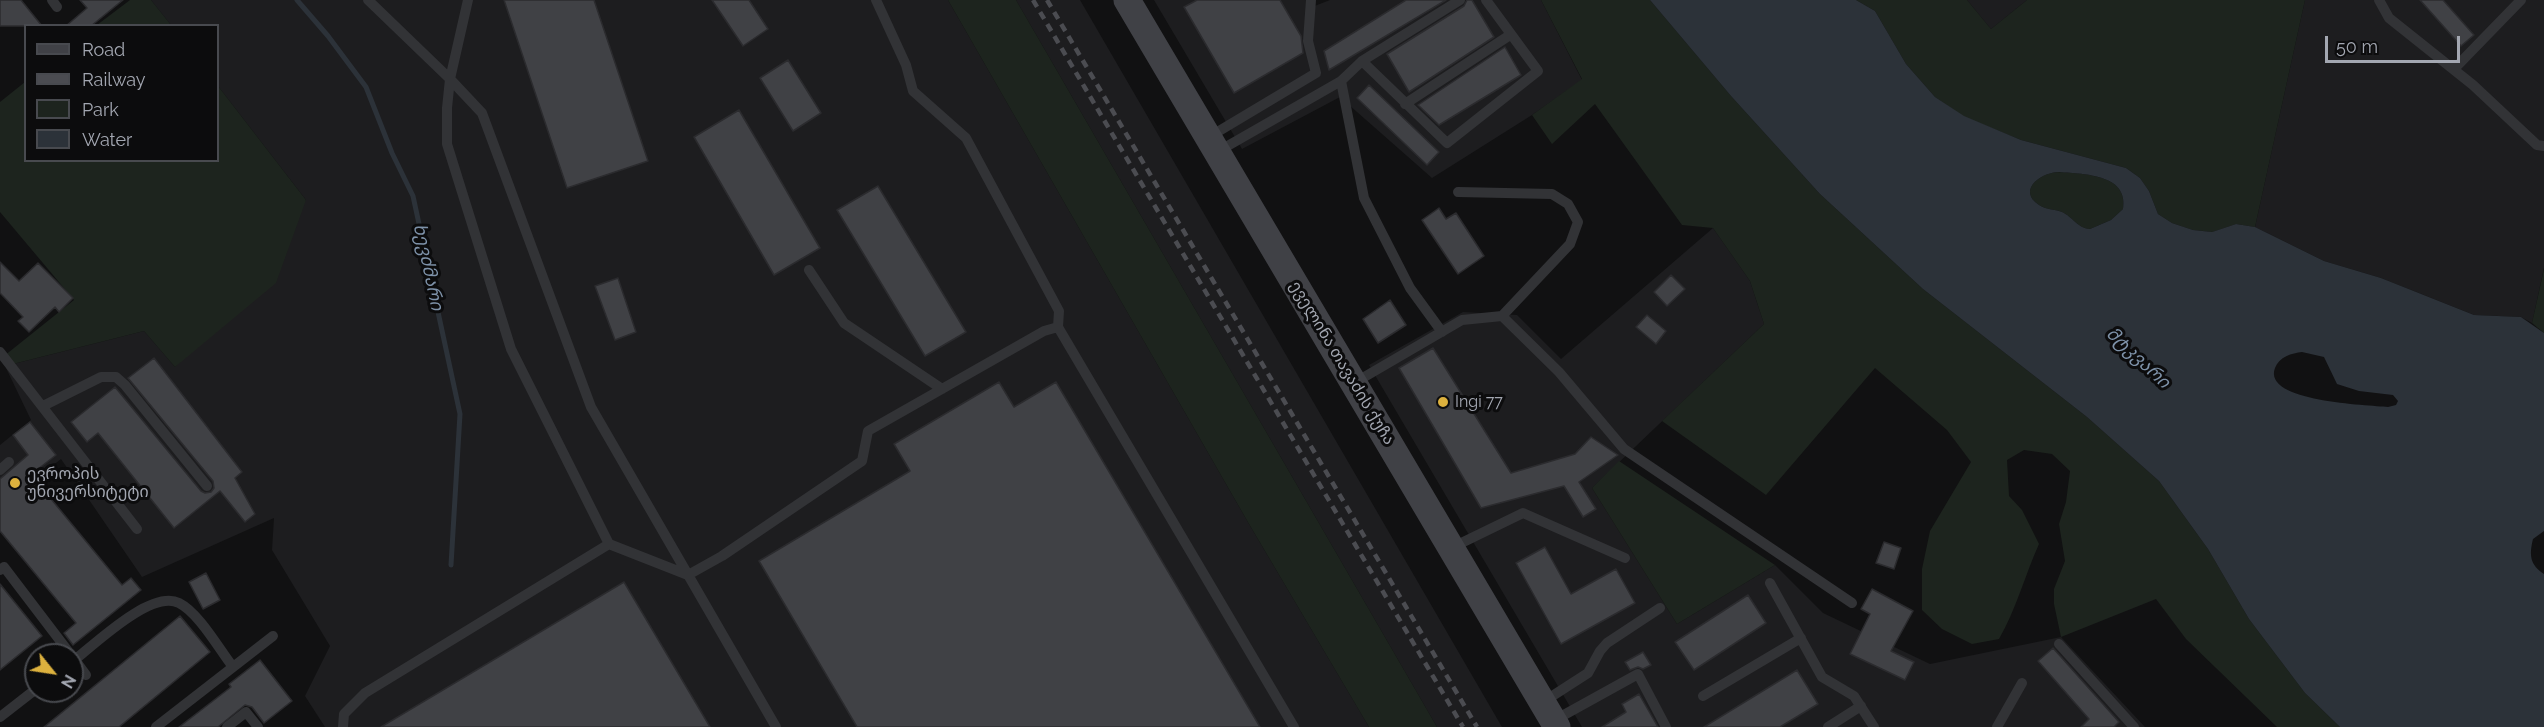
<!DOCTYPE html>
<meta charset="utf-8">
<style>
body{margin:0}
#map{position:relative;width:2544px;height:727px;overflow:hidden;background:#111112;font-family:Raleway,sans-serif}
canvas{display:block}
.legend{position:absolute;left:24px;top:24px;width:195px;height:138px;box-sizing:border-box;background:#0c0c0d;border:2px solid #484a4f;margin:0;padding:8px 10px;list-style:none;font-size:18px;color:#a3a7b1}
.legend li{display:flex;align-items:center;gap:12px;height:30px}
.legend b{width:30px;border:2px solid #484a4f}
.north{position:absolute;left:24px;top:643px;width:60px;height:60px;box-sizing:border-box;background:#0c0c0d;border:2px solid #484a4f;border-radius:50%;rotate:120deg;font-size:16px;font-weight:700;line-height:24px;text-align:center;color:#a3a7b1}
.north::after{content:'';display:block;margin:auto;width:21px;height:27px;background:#dcb13e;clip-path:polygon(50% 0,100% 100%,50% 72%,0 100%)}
.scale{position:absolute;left:2325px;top:36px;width:135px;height:27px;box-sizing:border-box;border:3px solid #a3a7b1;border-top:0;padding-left:8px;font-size:18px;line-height:21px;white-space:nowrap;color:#a3a7b1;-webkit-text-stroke:4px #0c0c0d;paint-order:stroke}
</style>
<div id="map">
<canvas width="2544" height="727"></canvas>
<ul class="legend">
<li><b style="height:8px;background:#404146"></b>Road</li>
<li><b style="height:8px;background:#4b4c51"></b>Railway</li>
<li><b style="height:16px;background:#1d241e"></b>Park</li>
<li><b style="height:16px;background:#2c3239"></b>Water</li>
</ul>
<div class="north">N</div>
<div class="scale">50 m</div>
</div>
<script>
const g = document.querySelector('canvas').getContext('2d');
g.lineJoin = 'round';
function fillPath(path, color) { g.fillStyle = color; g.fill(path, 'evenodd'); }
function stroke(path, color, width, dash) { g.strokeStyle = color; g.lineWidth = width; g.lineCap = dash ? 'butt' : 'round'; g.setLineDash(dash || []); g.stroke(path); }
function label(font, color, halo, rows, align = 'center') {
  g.font = font + ' Raleway,"Noto Sans Georgian",sans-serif'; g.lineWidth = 6; g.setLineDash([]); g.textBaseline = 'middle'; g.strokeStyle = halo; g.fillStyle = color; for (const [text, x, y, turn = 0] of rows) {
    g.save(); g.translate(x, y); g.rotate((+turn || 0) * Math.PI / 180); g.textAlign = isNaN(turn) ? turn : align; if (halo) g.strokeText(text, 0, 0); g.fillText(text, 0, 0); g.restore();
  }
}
const built = new Path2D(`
 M151 0H948L1249 524 1369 727H325L305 696 330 646 272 550 274 518 142 577 61 459 0 507V445L31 420 6 368 9 365 144 331 175 367 306 200 218 86V26L171 25Z
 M1016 0H1080L1502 727H1437Z
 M1154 0H1313L1312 7 1330 0H1541L1582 80 1532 115 1432 178 1340 97 1242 149Z
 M1967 0H2027L1991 29Z
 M2305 0H2544V268L2532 323 2521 317 2474 315 2381 278 2324 261 2255 227Z
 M1713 228 1750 281 1764 324 1592 488 1677 624 1775 565 1823 613 1930 664 2061 637 2145 727H1582L1369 365 1463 312 1517 315 1561 359Z`);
const green = new Path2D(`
 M130 0H151L171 25H97Z
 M948 0H1016L1437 727H1369L1249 524Z
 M1541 0H1650L1731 96 1820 194 1923 289 2087 417 2159 481 2208 549 2249 619 2305 693 2340 727H2277L2186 639 2156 599 2061 637 2054 604V589L2065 561 2059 524 2066 502 2070 471 2052 454 2024 450 2007 460 2009 496 2022 510 2039 544C2025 575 2016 610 1999 639L1972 644 1942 629 1922 610V569L1930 531 1971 462 1947 430 1875 368 1766 495 1662 421 1764 324 1750 281 1713 228 1682 225 1595 104 1552 144 1532 115 1582 79Z
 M1856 0H1967L1991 29 2027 0H2305L2255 227 2236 224 2212 232 2193 230 2172 223 2158 214 2149 191 2140 178 2126 168 2021 140 1964 117 1935 97 1906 64 1875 11Z
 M25 82 26 160H218V86L306 200 276 283 175 367 144 331 9 365 4 356 74 300 0 212V102Z
 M2057 172C2081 174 2129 173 2123 209L2111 220 2090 229C2077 228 2073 217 2062 212 2054 209 2046 210 2039 205 2018 191 2038 174 2057 172Z
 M2544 269V333L2532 323Z
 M1619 461 1775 565 1677 624 1592 488Z`);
const water = new Path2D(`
 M1650 0H1856L1875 11 1906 64 1935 97 1964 116 2021 140 2126 168 2140 178 2149 191 2158 214 2172 223 2193 230 2212 232 2236 224 2255 227 2324 261 2381 278 2474 315 2521 317 2544 333V531L2533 539C2529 555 2530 565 2544 574V727H2340L2305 693 2249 619 2208 549 2159 481 2087 417 1923 289 1820 194 1731 96ZM2057 172C2081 174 2129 173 2123 209L2111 220 2090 229C2077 228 2073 217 2062 212 2054 209 2046 210 2039 205 2018 191 2038 174 2057 172ZM2302 352 2324 357 2337 384 2359 391 2393 395 2398 401 2396 405 2388 407C2368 405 2262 402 2275 368 2279 357 2292 353 2302 352Z`);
const stream = new Path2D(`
 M297 0 328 36 366 87 392 153 413 196 460 414 451 565`);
const building = new Path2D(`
 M0 0H21L42 26H0Z
 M80 0H123L91 26H66L87 8Z
 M504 0H594L648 161 567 188Z
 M712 0H749L768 29 743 46Z
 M1197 0H1280L1301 36 1303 53 1234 93 1184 7Z
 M1406 0H1446L1329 70 1324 51Z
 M1467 0H1472L1494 37 1409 92 1387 54 1464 6Z
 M2420 0H2443L2474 35 2461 46Z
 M1505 47 1521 75 1439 125 1418 105Z
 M788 60 821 113 793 131 760 78Z
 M1369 85 1439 152 1427 165 1357 98Z
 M739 110 820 248 774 275 694 137Z
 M878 186 966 332 925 356 837 210Z
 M1439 208 1446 219 1456 213 1484 256 1458 274 1422 220Z
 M0 262 19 281 38 263 73 298 59 312 55 307 29 332 18 321 23 317 0 293Z
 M1671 275 1685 289 1667 306 1654 292Z
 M618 278 636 332 615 340 595 286Z
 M1390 300 1406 325 1378 343 1363 319Z
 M1647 315 1666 331 1656 344 1636 327Z
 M1433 348 1511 473 1575 454 1591 437 1618 455 1579 482 1596 509 1583 517 1564 486 1481 508 1399 368Z
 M154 358 242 472 235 478 255 514 245 522 220 491 174 528 98 433 87 442 71 422 115 387 201 491 205 493 211 492 214 488 213 481 128 378Z
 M999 382 1014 407 1056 382 1260 727H857L759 561 910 471 894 444Z
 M30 422 56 455 33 473 36 475 33 477 122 585 131 578 141 590 73 645 64 633 76 623 0 531V479L28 455 13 435Z
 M1884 542 1901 548 1894 569 1876 563Z
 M1545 547 1571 594 1616 569 1635 603 1561 644 1516 563Z
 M206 573 220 600 203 609 189 582Z
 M624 582 710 727H381Z
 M0 584 42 636 0 670Z
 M1872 589 1913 611 1891 651 1914 662 1905 680 1850 654 1870 614 1861 609Z
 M1748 595 1766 623 1694 670 1675 642Z
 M180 616 210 652 119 727H44Z
 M2053 648 2119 722 2114 727H2081L2089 719 2038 661Z
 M1643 652 1651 665 1643 669 1638 667 1630 670 1625 662Z
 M260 660 292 701 264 723 252 707 245 705 218 727H179L231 687 229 684Z
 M1797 670 1818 704 1780 727H1704Z
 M1639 694 1658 727H1602L1626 712 1622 704Z`);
const lane = new Path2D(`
 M52 0 57 7
 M368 0 450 79 482 113 591 407 776 727
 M876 0 906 65 913 91 966 138 1059 311 1058 327 1294 727
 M2379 0 2389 18 2473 85 2537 145 2544 146
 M1362 61 1447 143 1538 71 1486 0
 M2454 69 2521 0
 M1341 81 1364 198 1410 288 1442 332
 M1405 104 1510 35
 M1209 137 1316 73 1308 41 1311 0
 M1217 152 1341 81 1362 61 1460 0
 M809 270 844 323 942 389
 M1502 316 1559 372 1624 449 1852 603
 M0 352 137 529
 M1354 383 1462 320 1502 316 1570 244 1578 222 1568 204 1552 194 1458 192
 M43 406 101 377H116L125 385 207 486
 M0 470 9 462
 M609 544 688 575 722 556 862 461 868 431 1044 331 1058 327
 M1451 548 1523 513 1625 558
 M0 570 4 567 71 655
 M1770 583 1822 677 1854 696 1874 727
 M2059 644 2134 727
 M72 656 86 675
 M72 662C94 645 151 589 179 603 199 613 219 649 233 667
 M1703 696 1801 638
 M1543 702 1588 673 1600 651 1607 643 1660 608
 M0 717 36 689
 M1553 721 1638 674 1666 727
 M156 727 273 636
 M227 727 246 712 258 727
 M343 727 344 714 365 693 609 544 511 349 447 144V108L450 79 468 0
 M1828 727 1861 706
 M1997 727 2022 683`);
const secondary = new Path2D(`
 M1127 0 1557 727`);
const rail = new Path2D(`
 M1033 0 1463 727
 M1047 0 1477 727`);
const markers = [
 [1443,402,6,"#dcb13e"],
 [15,483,6,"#dcb13e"]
];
const streetNames = [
 ["ეველინა თავაძის ქუჩა",1342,363,59]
];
const poiNames = [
 ["Ingi 77",1455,402],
 ["ევროპის",27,474],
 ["უნივერსიტეტი",27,492]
];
const waterNames = [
 ["ხევძმარი",428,267,78],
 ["მტკვარი",2138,358,43]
];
fillPath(built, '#1d1d1f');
fillPath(green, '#1d241e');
fillPath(water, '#2c3239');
stroke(stream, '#2c3239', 5);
fillPath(building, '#404145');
stroke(building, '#2b2b2e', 1.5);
stroke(lane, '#323336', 10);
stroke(secondary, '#404146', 27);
stroke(rail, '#4b4c51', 4.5, [8, 6]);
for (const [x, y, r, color] of markers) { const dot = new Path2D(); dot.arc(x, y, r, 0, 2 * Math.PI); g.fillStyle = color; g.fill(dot); stroke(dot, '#0c0c0d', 2); }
label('16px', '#a3a7b1', '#0c0c0d', streetNames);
label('16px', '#a3a7b1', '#0c0c0d', poiNames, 'left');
label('italic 18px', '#7e92a9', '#0c0c0d', waterNames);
</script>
